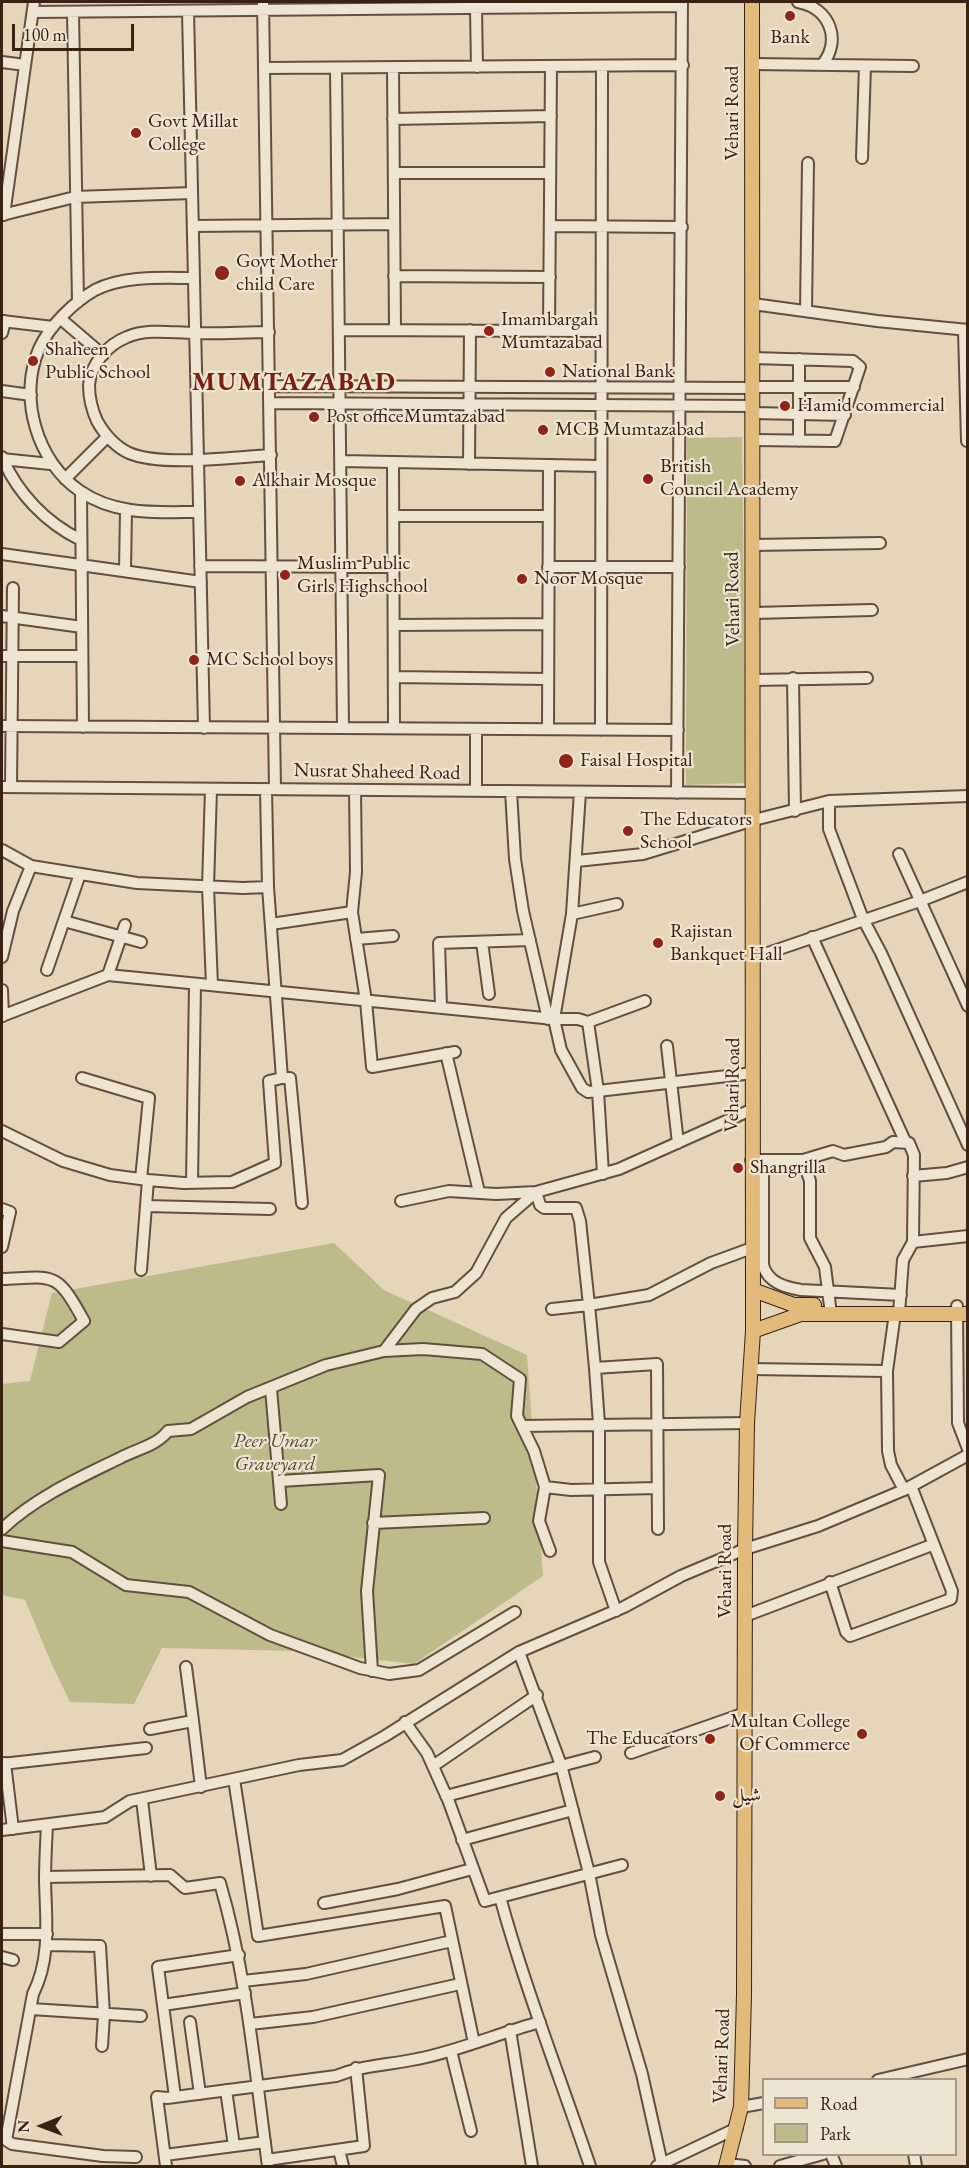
<!DOCTYPE html>
<meta charset="utf-8">
<style>
body{margin:0}
#map{position:relative;width:969px;height:2168px;overflow:hidden;background:#e5d5b9;font-family:"EB Garamond",serif}
canvas{display:block}
.frame{position:absolute;inset:0;border:3px solid #392114;pointer-events:none}
.legend{position:absolute;left:762px;top:2078px;width:195px;height:78px;box-sizing:border-box;background:#eee4d2;border:2px solid #a69686;margin:0;padding:8px 10px;list-style:none;font-size:18px;color:#392114}
.legend li{display:flex;align-items:center;gap:12px;height:30px}
.legend b{width:30px;border:2px solid #a69686}
.north{position:absolute;left:12px;top:2096px;width:60px;height:60px;-webkit-text-stroke:4px #eee4d2;paint-order:stroke;rotate:269deg;font-size:16px;font-weight:700;line-height:24px;text-align:center;color:#392114}
.north::after{content:'';display:block;margin:auto;width:21px;height:27px;background:#392114;clip-path:polygon(50% 0,100% 100%,50% 72%,0 100%)}
.scale{position:absolute;left:12px;top:24px;width:122px;height:27px;box-sizing:border-box;border:3px solid #392114;border-top:0;padding-left:8px;font-size:18px;line-height:21px;white-space:nowrap;color:#392114;-webkit-text-stroke:4px #eee4d2;paint-order:stroke}
</style>
<div id="map">
<canvas width="969" height="2168"></canvas>
<div class="frame"></div>
<ul class="legend">
<li><b style="height:8px;background:#e2ba7c"></b>Road</li>
<li><b style="height:16px;background:#bdbb8a"></b>Park</li>
</ul>
<div class="north">N</div>
<div class="scale">100 m</div>
</div>
<script>
const g = document.querySelector('canvas').getContext('2d');
g.lineJoin = 'round';
function fillPath(path, color) { g.fillStyle = color; g.fill(path, 'evenodd'); }
function stroke(path, color, width, dash) { g.strokeStyle = color; g.lineWidth = width; g.lineCap = dash ? 'butt' : 'round'; g.setLineDash(dash || []); g.stroke(path); }
function label(font, color, halo, rows, align = 'center') {
  g.font = font + ' "EB Garamond",Amiri,serif'; g.lineWidth = 4.5; g.setLineDash([]); g.textBaseline = 'middle'; g.strokeStyle = halo; g.fillStyle = color; for (const [text, x, y, turn = 0] of rows) {
    g.save(); g.translate(x, y); g.rotate((+turn || 0) * Math.PI / 180); g.textAlign = isNaN(turn) ? turn : align; if (halo) g.strokeText(text, 0, 0); g.fillText(text, 0, 0); g.restore();
  }
}
const green = new Path2D(`
 M742 437 746 783 686 785 687 438Z
 M334 1243 384 1290 527 1355 543 1576 414 1664 298 1651 162 1648 134 1704 70 1702 53 1667 25 1600 2 1595V1384L30 1381 52 1293Z`);
const minor = new Path2D(`
 M263 2 275 789
 M798 2C830 8 842 40 822 65
 M476 8 477 67
 M188 11 204 728
 M33 12 682 6
 M73 12 78 302
 M2 62 25 65
 M752 64 913 66
 M393 67 395 330
 M264 68 683 65
 M336 68 343 728
 M393 119 551 116
 M862 158 865 66
 M394 173H550
 M2 215 75 197 192 193
 M4 215 34 2
 M193 226 394 224
 M550 226 682 227
 M394 276 550 277
 M194 278C163 278 124 275 95 290 74 302 49 326 39 349 18 397 37 462 80 491 116 516 158 512 199 512
 M753 304 877 321 968 330
 M806 311 808 163
 M61 319 103 355
 M2 321 53 327
 M340 330 600 331
 M964 330 967 441
 M549 331 551 66
 M269 332C244 332 219 334 195 333 173 333 148 328 127 337 107 345 91 364 89 385 89 397 92 410 97 421 105 435 114 446 129 453 162 467 233 457 271 455
 M2 333 5 321
 M799 359V441
 M269 386 753 388
 M753 387H854
 M2 391 31 395
 M270 403 753 406
 M753 413 845 415
 M753 440 835 441 860 367 853 361 753 358
 M2 457C17 493 46 523 81 540
 M2 459 50 464
 M341 461 600 466
 M393 463 394 728
 M469 464 470 330
 M65 479 107 437
 M81 492 83 727
 M394 516H548
 M752 545 880 543
 M2 554 201 582
 M200 566 394 567
 M548 567H679
 M125 571 126 510
 M753 613 872 610
 M2 616 82 627
 M394 625 548 624
 M2 656H82
 M394 677 548 679
 M793 678 795 811
 M754 680 867 678
 M2 726 678 730
 M548 729 549 465
 M601 730 602 66
 M2 787 753 793
 M11 787 13 588
 M211 789 208 887 212 985
 M266 789 268 887
 M476 791V729
 M511 791 515 859 523 911 548 1019
 M580 792 572 914 554 1019 561 1050 582 1088 588 1092 598 1091 753 1073
 M677 793 682 2
 M829 801V829L863 919 881 953 968 1145
 M2 850 31 866 137 883 243 888 268 887 282 1078H290L302 1203
 M899 854 968 1006
 M577 861 643 854 754 820 829 801 968 796
 M352 912 356 872 355 790
 M572 914 617 904
 M64 921 141 942
 M271 924 352 912 366 1001 372 1067 455 1052
 M812 937 905 1141
 M356 939 393 936
 M482 942 489 994
 M2 957 13 911 31 866
 M753 958 920 901 968 882
 M47 970 80 874
 M108 975 125 925
 M2 990 3 1016
 M441 1006 439 943 530 940
 M2 1016 108 975 554 1019H578L588 1022 645 1001
 M588 1022 598 1091 603 1174
 M667 1046 678 1143
 M446 1053 479 1192
 M82 1078 149 1098 141 1179
 M2 1131 63 1161 110 1175 148 1180 184 1183 232 1182 275 1163 269 1081 282 1078
 M751 1160H803L833 1151 844 1155 886 1147 893 1142 909 1143 914 1155 913 1242 903 1260 899 1313
 M763 1160V1265C768 1283 785 1287 801 1290L901 1295
 M803 1160 810 1181V1238L825 1267 831 1314
 M913 1176 947 1173 968 1167
 M192 1183 195 984
 M536 1192 540 1205 544 1208H576L580 1221 589 1305 552 1309
 M401 1201 449 1191 496 1194 536 1192 619 1169 753 1109
 M146 1206 270 1209
 M2 1209 10 1212 2 1247
 M913 1242 968 1236
 M141 1270 148 1180
 M2 1279C55 1277 56 1270 84 1321L59 1342 2 1334
 M957 1306 958 1423 968 1449
 M895 1313 887 1371 888 1451 891 1465 904 1490
 M384 1351 423 1349 482 1354 520 1379 517 1416 534 1451 545 1487 539 1521 550 1551
 M595 1368 599 1424V1562L616 1611
 M750 1369 887 1371
 M271 1389 281 1504
 M522 1426 747 1423
 M280 1481 379 1475 367 1591 372 1671
 M545 1487 571 1490 657 1488
 M373 1523 484 1518
 M2 1529C36 1497 79 1478 120 1458 137 1449 156 1446 168 1431L191 1429 247 1397 326 1365 384 1351 416 1309 432 1298 455 1292 476 1273 506 1218 536 1192
 M658 1529 657 1364 595 1368 589 1305 649 1295 711 1263 752 1248
 M2 1541 72 1552 126 1585 189 1592 270 1635 360 1668 389 1674 419 1670 515 1612
 M830 1582 846 1632 850 1636 951 1599 952 1591 911 1486
 M745 1616 932 1545
 M519 1652 561 1765 589 1873 601 1935 642 2074 662 2164
 M193 1721 201 1787
 M405 1722 427 1753 449 1802 485 1901 622 1865
 M150 1729 193 1721 186 1667
 M631 1753 745 1713
 M5 1763 13 1829
 M2 1764 146 1748
 M433 1766 537 1695
 M234 1779 258 1936 445 1906 474 2043
 M446 1796 595 1757
 M142 1800 151 1876
 M47 1826C46 1844 45 1863 45 1881 46 1921 51 1958 33 1994L6 2140 12 2144 103 2156 136 2157
 M2 1830 105 1817 130 1801 299 1765 342 1760 385 1736 519 1652 624 1607 681 1576 745 1549 818 1526 904 1490 968 1455
 M462 1840 573 1810
 M45 1877 170 1875 185 1888 220 1883C247 1976 255 2071 268 2166
 M500 1897C525 1988 560 2077 590 2166
 M324 1903 398 1889 472 1869
 M2 1934H47
 M47 1945 100 1946 104 2015 102 2046
 M2 1957 13 1960
 M243 1981 306 1974 452 1941
 M163 2005 245 1993
 M31 2009 141 2016
 M190 2022 200 2094
 M250 2024 313 2017 460 1984
 M510 2030 532 2166
 M451 2051 471 2131
 M878 2080 968 2059
 M226 2090 234 2146
 M175 2097 158 1967 239 1955
 M741 2107 764 2103
 M339 2150 343 2166
 M831 2154 836 2166
 M914 2154 916 2166
 M165 2155 265 2142
 M267 2160 364 2146 356 2068
 M727 2164 745 2166
 M166 2166 157 2097 167 2098 336 2076C363 2065 389 2065 417 2059 459 2051 499 2033 540 2022
 M657 2166 737 2128
 M780 2166 823 2154`);
const major = new Path2D(`
 M753 1290 794 1305H814
 M753 1331 801 1314H968
 M726 2166 741 2107 744 1995 745 1549 747 1423 753 1331 752 2`);
const markers = [
 [790,16,6,"#8f2418"],
 [136,133,6,"#8f2418"],
 [222,273,8,"#8f2418"],
 [489,331,6,"#8f2418"],
 [33,361,6,"#8f2418"],
 [550,372,6,"#8f2418"],
 [785,406,6,"#8f2418"],
 [314,417,6,"#8f2418"],
 [543,430,6,"#8f2418"],
 [648,479,6,"#8f2418"],
 [240,481,6,"#8f2418"],
 [285,575,6,"#8f2418"],
 [522,579,6,"#8f2418"],
 [194,660,6,"#8f2418"],
 [566,761,8,"#8f2418"],
 [628,831,6,"#8f2418"],
 [658,943,6,"#8f2418"],
 [738,1168,6,"#8f2418"],
 [862,1734,6,"#8f2418"],
 [710,1739,6,"#8f2418"],
 [720,1796,6,"#8f2418"]
];
const poiNames = [
 ["Bank",790,38,"center"],
 ["Govt Millat",148,122],
 ["College",148,145],
 ["Govt Mother",236,262],
 ["child Care",236,285],
 ["Imambargah",501,320],
 ["Mumtazabad",501,343],
 ["Shaheen",45,350],
 ["Public School",45,373],
 ["National Bank",562,372],
 ["Hamid commercial",797,406],
 ["Post officeMumtazabad",326,417],
 ["MCB Mumtazabad",555,430],
 ["British",660,467],
 ["Council Academy",660,490],
 ["Alkhair Mosque",252,481],
 ["Muslim Public",297,564],
 ["Girls Highschool",297,587],
 ["Noor Mosque",534,579],
 ["MC School boys",206,660],
 ["Faisal Hospital",580,761],
 ["The Educators",640,820],
 ["School",640,843],
 ["Rajistan",670,932],
 ["Bankquet Hall",670,955],
 ["Shangrilla",750,1168],
 ["Multan College",850,1722,"right"],
 ["Of Commerce",850,1745,"right"],
 ["The Educators",698,1739,"right"],
 ["شیل",732,1796]
];
const streetNames = [
 ["Vehari Road",733,113,-90],
 ["Vehari Road",733,599,-91],
 ["Nusrat Shaheed Road",377,772,1],
 ["Vehari Road",733,1085,-89],
 ["Vehari Road",726,1571,-90],
 ["Vehari Road",722,2056,-88]
];
const parkNames = [
 ["Peer Umar",275,1442],
 ["Graveyard",275,1465]
];
const districtNames = [
 ["MUMTAZABAD",294,383]
];
fillPath(green, '#bdbb8a');
stroke(minor, '#644e3d', 14);
stroke(major, '#392114', 16);
stroke(minor, '#eee4d2', 10);
stroke(major, '#e2ba7c', 14);
for (const [x, y, r, color] of markers) { const dot = new Path2D(); dot.arc(x, y, r, 0, 2 * Math.PI); g.fillStyle = color; g.fill(dot); stroke(dot, '#eee4d2', 2); }
label('20px', '#392114', '#eee4d2', poiNames, 'left');
label('20px', '#392114', '#eee4d2', streetNames);
label('italic 20px', '#5a4832', '#eee4d2', parkNames);
g.letterSpacing = '1.5px';
label('bold 26px', '#7a1f14', '#eee4d2', districtNames);
g.letterSpacing = '0px';
</script>
